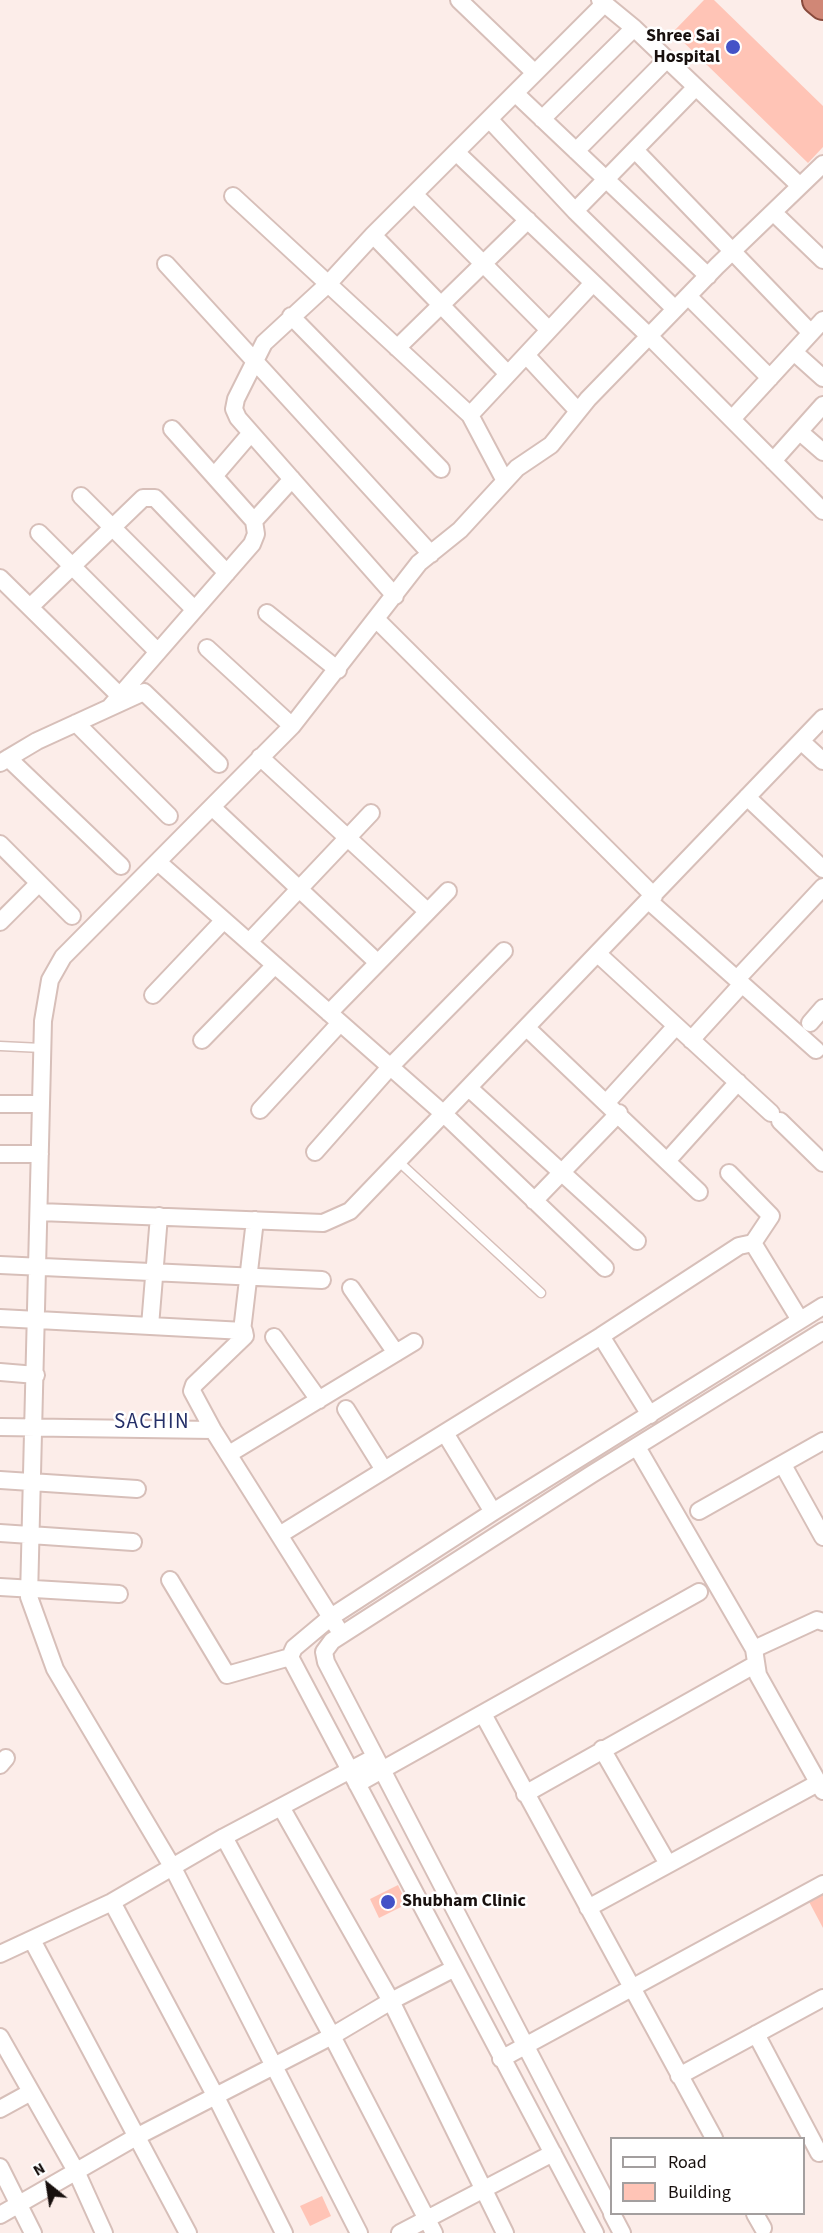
<!DOCTYPE html>
<style>
body{margin:0}
#map{position:relative;width:823px;height:2233px;overflow:hidden;background:#fcede9;font-family:"Source Sans 3",sans-serif}
canvas{display:block}
.legend{position:absolute;left:610px;top:2137px;width:195px;height:78px;box-sizing:border-box;background:#fff;border:2px solid #a39f9f;margin:0;padding:8px 10px;list-style:none;font-size:18px;color:#18100e}
.legend li{display:flex;align-items:center;gap:12px;height:30px}
.legend b{width:30px;border:2px solid #a39f9f}
.north{position:absolute;left:18px;top:2155px;width:60px;height:60px;-webkit-text-stroke:4px #fff;paint-order:stroke;rotate:330deg;font-size:16px;font-weight:700;line-height:24px;text-align:center;color:#18100e}
.north::after{content:'';display:block;margin:auto;width:21px;height:27px;background:#18100e;clip-path:polygon(50% 0,100% 100%,50% 72%,0 100%)}
</style>
<div id="map">
<canvas width="823" height="2233"></canvas>
<ul class="legend">
<li><b style="height:8px;background:#fff"></b>Road</li>
<li><b style="height:16px;background:#ffc4b6"></b>Building</li>
</ul>
<div class="north">N</div>
</div>
<script>
const g = document.querySelector('canvas').getContext('2d');
g.lineJoin = 'round';
function fillPath(path, color) { g.fillStyle = color; g.fill(path, 'evenodd'); }
function stroke(path, color, width, dash) { g.strokeStyle = color; g.lineWidth = width; g.lineCap = dash ? 'butt' : 'round'; g.setLineDash(dash || []); g.stroke(path); }
function label(font, color, halo, rows, align = 'center') {
  g.font = font + ' "Source Sans 3",sans-serif'; g.lineWidth = 5; g.setLineDash([]); g.textBaseline = 'middle'; g.strokeStyle = halo; g.fillStyle = color; for (const [text, x, y, turn = 0] of rows) {
    g.save(); g.translate(x, y); g.rotate((+turn || 0) * Math.PI / 180); g.textAlign = isNaN(turn) ? turn : align; if (halo) g.strokeText(text, 0, 0); g.fillText(text, 0, 0); g.restore();
  }
}
const building = new Path2D(`
 M704 0H714L823 106V147L808 163 673 32Z
 M398 1885 407 1904 379 1918 370 1899Z
 M820 1888 823 1894V1928L806 1896Z
 M322 2196 331 2216 310 2226 300 2206Z`);
const service = new Path2D(`
 M0 1046 42 1048
 M398 1161 541 1293`);
const minor = new Path2D(`
 M459 0 535 73
 M600 0 634 28 800 186
 M515 93 708 276
 M489 119 575 211 675 309
 M542 119 634 28
 M635 150 811 333
 M576 151 667 59
 M456 152 649 336 823 511
 M414 194 549 330
 M233 196 470 415 505 481
 M575 211 696 87
 M773 212 823 260
 M373 235 508 374
 M166 264 431 554
 M688 296 770 378
 M291 316 441 469
 M397 348 528 220
 M794 352 823 378
 M526 355 578 411
 M470 415 593 283
 M732 419 823 320
 M800 432 823 452
 M773 461 823 405
 M215 475 251 433
 M81 496 194 609
 M254 521 292 479
 M39 533 158 652
 M0 578 120 696
 M395 596 238 418 234 409 236 399 264 343 328 284 373 235 604 4
 M30 607 143 498H155L227 573
 M267 613 338 670
 M377 620 654 896
 M207 648 292 726
 M110 707 252 544 256 534 254 521 172 429
 M76 723 169 816
 M801 741 823 761
 M260 757 427 911
 M8 758 121 866
 M0 763 37 741 144 692 219 764
 M747 797 823 869
 M212 807 377 962
 M0 844 72 916
 M158 862 445 1115 605 1268
 M649 901 816 1050
 M0 922 39 883
 M249 942 371 813
 M598 954 771 1113
 M737 979 823 887
 M153 995 224 920
 M329 1013 448 891
 M810 1023 823 1008
 M528 1029 699 1192
 M202 1040 275 965
 M691 1040 742 984
 M470 1089 637 1241
 M607 1102 676 1026
 M0 1104H41
 M260 1110 340 1023
 M780 1121 823 1163
 M315 1152 390 1067 504 951
 M0 1154H40
 M667 1161 738 1082
 M729 1173 771 1216 753 1243
 M534 1201 619 1113
 M39 1212 323 1223 350 1211 823 718
 M0 1265 322 1280
 M351 1288 396 1353
 M0 1318 244 1331 245 1336 194 1385 192 1391 213 1430 337 1627
 M150 1326 159 1216
 M242 1331 255 1220
 M601 1336 650 1415
 M274 1337 319 1400
 M0 1372 36 1375
 M346 1409 384 1470
 M0 1427 213 1430
 M445 1433 493 1512
 M637 1447 754 1649 758 1675 823 1791
 M229 1454 414 1342
 M783 1465 823 1537
 M0 1480 137 1489
 M699 1511 823 1441
 M0 1533 133 1542
 M281 1534 601 1336 739 1246 753 1243 800 1320
 M170 1580 227 1675 290 1657
 M0 1587 119 1594
 M754 1649 817 1620 823 1622
 M483 1714 714 2138
 M602 1749 668 1864
 M0 1765 6 1758
 M357 1784 699 1592
 M525 1794 756 1664
 M281 1807 391 2001 505 2233
 M224 1837 332 2036 434 2233
 M112 1902 215 2095 284 2233
 M588 1908 818 1783
 M32 1940 188 2233
 M0 1954 112 1902 224 1837 375 1757
 M756 2034 819 2153
 M0 2037 76 2171 104 2233
 M501 2059 823 1884
 M679 2076 823 1998
 M0 2109 31 2092
 M0 2167 33 2233
 M612 2212 326 1662 324 1652 332 1641 592 1474 823 1331
 M612 2214 622 2233
 M755 2214 763 2228
 M0 2215 136 2137 332 2036 391 2001 453 1969
 M359 2233 173 1868 55 1669 29 1597 43 1021 50 980 63 957 292 726 419 563 460 530 517 468 551 445 588 399 717 266 823 164
 M400 2233 553 2153
 M595 2233 290 1657 294 1648 331 1617 493 1512 823 1306`);
const trunk = new Path2D(`
 M817 0 823 5`);
const markers = [
 [733,47,8,"#4452c7"],
 [388,1902,8,"#4452c7"]
];
const poiNames = [
 ["Shree Sai",720,37],
 ["Hospital",720,58],
 ["Shubham Clinic",402,1902,"left"]
];
const quarterNames = [
 ["SACHIN",152,1423]
];
fillPath(building, '#ffc4b6');
stroke(service, '#d7bfb9', 11);
stroke(minor, '#d7bfb9', 20);
stroke(trunk, '#884a3c', 32);
stroke(service, '#fff', 8);
stroke(minor, '#fff', 16);
stroke(trunk, '#d08776', 28);
for (const [x, y, r, color] of markers) { const dot = new Path2D(); dot.arc(x, y, r, 0, 2 * Math.PI); g.fillStyle = color; g.fill(dot); stroke(dot, '#fff', 2); }
label('bold 18px', '#18100e', '#fff', poiNames, 'right');
g.letterSpacing = '1.5px';
label('21px', '#252f68', '#fff', quarterNames);
g.letterSpacing = '0px';
</script>
